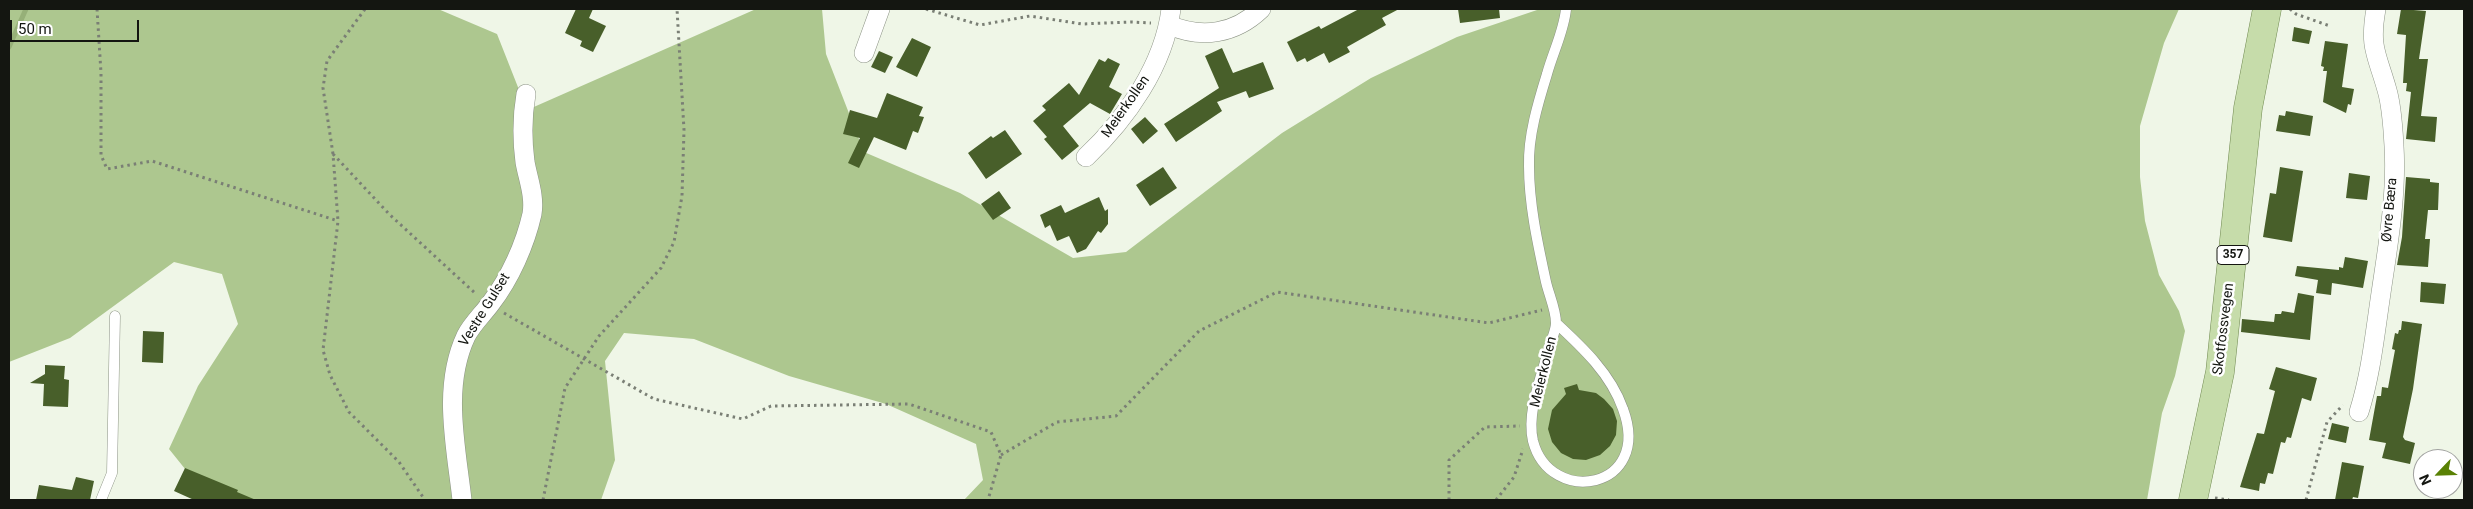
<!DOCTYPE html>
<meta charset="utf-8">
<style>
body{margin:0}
#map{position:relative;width:2473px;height:509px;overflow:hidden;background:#eff6e7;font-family:Roboto,sans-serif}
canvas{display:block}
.frame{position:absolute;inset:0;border:10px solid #141611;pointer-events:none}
.north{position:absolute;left:2413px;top:449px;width:50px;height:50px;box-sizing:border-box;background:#fff;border:1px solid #a1a2a0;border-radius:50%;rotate:246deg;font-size:14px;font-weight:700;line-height:20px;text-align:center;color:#141611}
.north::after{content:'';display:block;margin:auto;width:18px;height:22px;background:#598104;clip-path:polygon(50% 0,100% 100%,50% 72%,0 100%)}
.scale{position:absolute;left:10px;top:20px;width:129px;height:22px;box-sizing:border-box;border:2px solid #141611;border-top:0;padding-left:6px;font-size:15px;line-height:18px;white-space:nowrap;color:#141611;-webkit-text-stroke:4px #fff;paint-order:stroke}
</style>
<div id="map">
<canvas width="2473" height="509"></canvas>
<div class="frame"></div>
<div class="north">N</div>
<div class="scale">50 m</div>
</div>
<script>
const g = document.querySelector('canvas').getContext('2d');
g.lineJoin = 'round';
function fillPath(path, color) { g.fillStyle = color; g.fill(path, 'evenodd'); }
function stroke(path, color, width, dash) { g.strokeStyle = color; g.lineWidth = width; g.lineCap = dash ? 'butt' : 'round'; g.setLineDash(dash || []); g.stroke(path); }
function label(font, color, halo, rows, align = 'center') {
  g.font = font + ' Roboto,sans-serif'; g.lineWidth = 5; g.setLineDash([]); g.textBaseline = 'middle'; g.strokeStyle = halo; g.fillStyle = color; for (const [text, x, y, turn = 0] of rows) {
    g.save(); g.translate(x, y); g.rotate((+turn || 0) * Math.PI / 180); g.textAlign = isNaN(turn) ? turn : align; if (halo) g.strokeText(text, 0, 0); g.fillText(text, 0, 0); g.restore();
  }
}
const forest = new Path2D(`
 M11 9H438L497 34 527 110 756 9H822L826 54 864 152 960 193 1073 258 1126 252 1282 133 1371 78 1457 37 1540 9H2179L2164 43 2140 126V177L2145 221 2159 275 2179 311 2185 331 2175 376 2162 413 2147 500H964L983 480 976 444 886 404 789 376 694 339 624 333 605 361 615 460 601 500H219L206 495 169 449 198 386 238 324 222 274 174 262 70 338 9 362V11Z`);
const stream = new Path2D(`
 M9 47 26 9`);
const building = new Path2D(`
 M576 9H593L589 18 606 26 593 52 580 46 582 41 565 33Z
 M1359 9H1399L1382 18 1386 25 1347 47 1350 52 1329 63 1324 53 1307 62 1305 58 1297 62 1287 42 1319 26 1321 29Z
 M1458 9H1499L1500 18 1460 23Z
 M2401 9 2426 11 2419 59H2428L2421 116 2437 117 2435 142 2406 139 2411 92 2406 91 2407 83H2403L2406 35 2397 34Z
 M2294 27 2312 31 2309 44 2292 41Z
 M912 38 931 47 917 77 896 67Z
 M2325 41 2348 44 2342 87 2354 89 2351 105 2348 104 2346 113 2323 102 2327 71H2323L2324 67 2321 66Z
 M1222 48 1233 73 1263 62 1274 89 1249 98 1246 91 1217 102 1222 111 1176 142 1164 124 1219 88 1205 56Z
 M879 51 893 57 885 73 871 67Z
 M1108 58 1120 64 1109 87 1122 94 1110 114 1090 103 1063 126 1079 146 1062 160 1044 139 1047 137 1033 121 1046 110 1042 106 1069 83 1079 95 1099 59 1105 62Z
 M887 93 923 107 919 116 924 117 918 133 913 131 906 150 874 137 859 168 848 163 860 138 843 134 850 110 877 118Z
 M2286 111 2313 116 2310 136 2276 131 2279 115 2285 116Z
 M1145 117 1158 131 1143 144 1131 129Z
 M1005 130 1022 154 986 179 968 153 991 136 993 138Z
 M1163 167 1177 188 1150 206 1136 185Z
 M2280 167 2303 171 2292 242 2263 237 2270 193 2276 194Z
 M2349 173 2370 176 2367 200 2346 198Z
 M2406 177 2430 179V182L2439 183 2438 210H2428L2425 239H2430L2428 267 2397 265 2402 237Z
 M999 191 1011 208 993 220 981 204Z
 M1099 197 1105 211 1108 209V224L1101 233 1098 231 1086 249 1077 253 1069 236 1057 241 1050 225 1045 228 1040 215 1061 205 1065 213Z
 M2345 257 2368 261 2363 288 2332 283 2331 295 2316 293 2318 280 2295 276 2297 266 2339 270V267L2343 268Z
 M2421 282 2446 284 2444 304 2420 302Z
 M2298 293 2314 296 2310 340 2241 332 2242 319 2274 322 2275 314H2281L2282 311 2294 313Z
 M2402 321 2422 324 2413 389 2403 437 2405 440 2415 443 2410 464 2382 458 2386 443 2369 440 2377 396H2381L2382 387 2388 388 2395 350 2392 349 2395 333 2398 334 2399 330H2401Z
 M143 331 164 332 163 363 142 362Z
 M45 365 65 366 64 379 69 380 68 407 43 406 44 384 30 383 45 374Z
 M2276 367 2317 378 2311 401 2302 398 2291 438 2287 437 2285 443 2281 442 2273 474 2268 473 2265 484 2260 483 2259 491 2240 487 2257 433 2264 434 2275 391 2269 389Z
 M1577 384 1579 390 1596 393 1604 399 1613 409 1617 421 1616 435 1610 446 1600 455 1586 460 1573 459 1561 453 1552 442 1548 429 1552 410 1566 394 1564 388Z
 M2332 423 2349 427 2346 443 2328 439Z
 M2342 462 2364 466 2358 498 2353 497 2352 500H2335Z
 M185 468 238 490 237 492 256 500H194L174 491Z
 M76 477 94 481 90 500H36L39 485 72 490Z`);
const path = new Path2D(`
 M97 9 101 73V155L107 169 152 161 338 221
 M365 9 327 61 323 88 333 154 338 221 323 350 330 375 349 412 399 462 425 500
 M926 9 980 25 1030 16 1082 24 1131 22 1151 23
 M2290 9 2296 14 2330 26
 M333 154 389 214 476 294
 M504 313 654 399 743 419 771 406 909 404 991 432 1001 455 988 500
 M1001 455 1057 422 1116 416 1199 331 1277 292 1489 323 1542 310
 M2215 498 2229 500
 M543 500 565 388 599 336 661 268 674 242 682 196 684 130 677 9
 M1449 500V460L1485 427 1520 426
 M1496 500 1514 477 1523 449
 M2306 500 2327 422 2343 405`);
const service = new Path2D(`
 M1556 323C1582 347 1611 374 1623 409 1653 490 1550 507 1533 441 1526 411 1543 373 1550 345 1552 338 1556 330 1556 323 1556 310 1549 295 1546 282 1538 245 1529 205 1529 166 1528 136 1538 103 1547 74 1553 52 1564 31 1566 9
 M101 500 112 473 115 316`);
const minor = new Path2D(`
 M1169 25C1202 39 1235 34 1261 9
 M864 53 880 9
 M1086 157C1126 119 1164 66 1171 9
 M2359 412C2371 374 2375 333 2381 293 2388 245 2397 194 2394 146 2393 128 2392 107 2387 90 2377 54 2369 48 2376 9
 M462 500C456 446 442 387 466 336 472 324 483 314 491 303 510 278 525 245 532 214 535 196 528 179 525 162 522 139 522 117 526 94`);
const primary = new Path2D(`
 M2193 500 2220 372 2248 108 2267 9`);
const shields = [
 [2233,255,32]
];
const shieldNames = [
 ["357",2233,255]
];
const streetNames = [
 ["Meierkollen",1126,107,-55],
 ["Øvre Bæra",2390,210,-85],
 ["Vestre Gulset",485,310,-58],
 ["Skotfossvegen",2224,329,-83],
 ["Meierkollen",1544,372,-76]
];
fillPath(forest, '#adc78f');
stroke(stream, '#96b078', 5);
fillPath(building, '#485f2a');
stroke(service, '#8c9385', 11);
stroke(minor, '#8c9385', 20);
stroke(primary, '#6f8850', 29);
stroke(path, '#7a7f75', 3, [2.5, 4]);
stroke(service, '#fff', 10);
stroke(minor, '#fff', 19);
stroke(primary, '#c6dcaa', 28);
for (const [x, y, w] of shields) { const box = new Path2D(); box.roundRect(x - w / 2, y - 9.5, w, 19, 4); g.fillStyle = '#fff'; g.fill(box); stroke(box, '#141611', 1); }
label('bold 12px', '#141611', null, shieldNames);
label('14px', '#141611', '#fff', streetNames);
</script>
